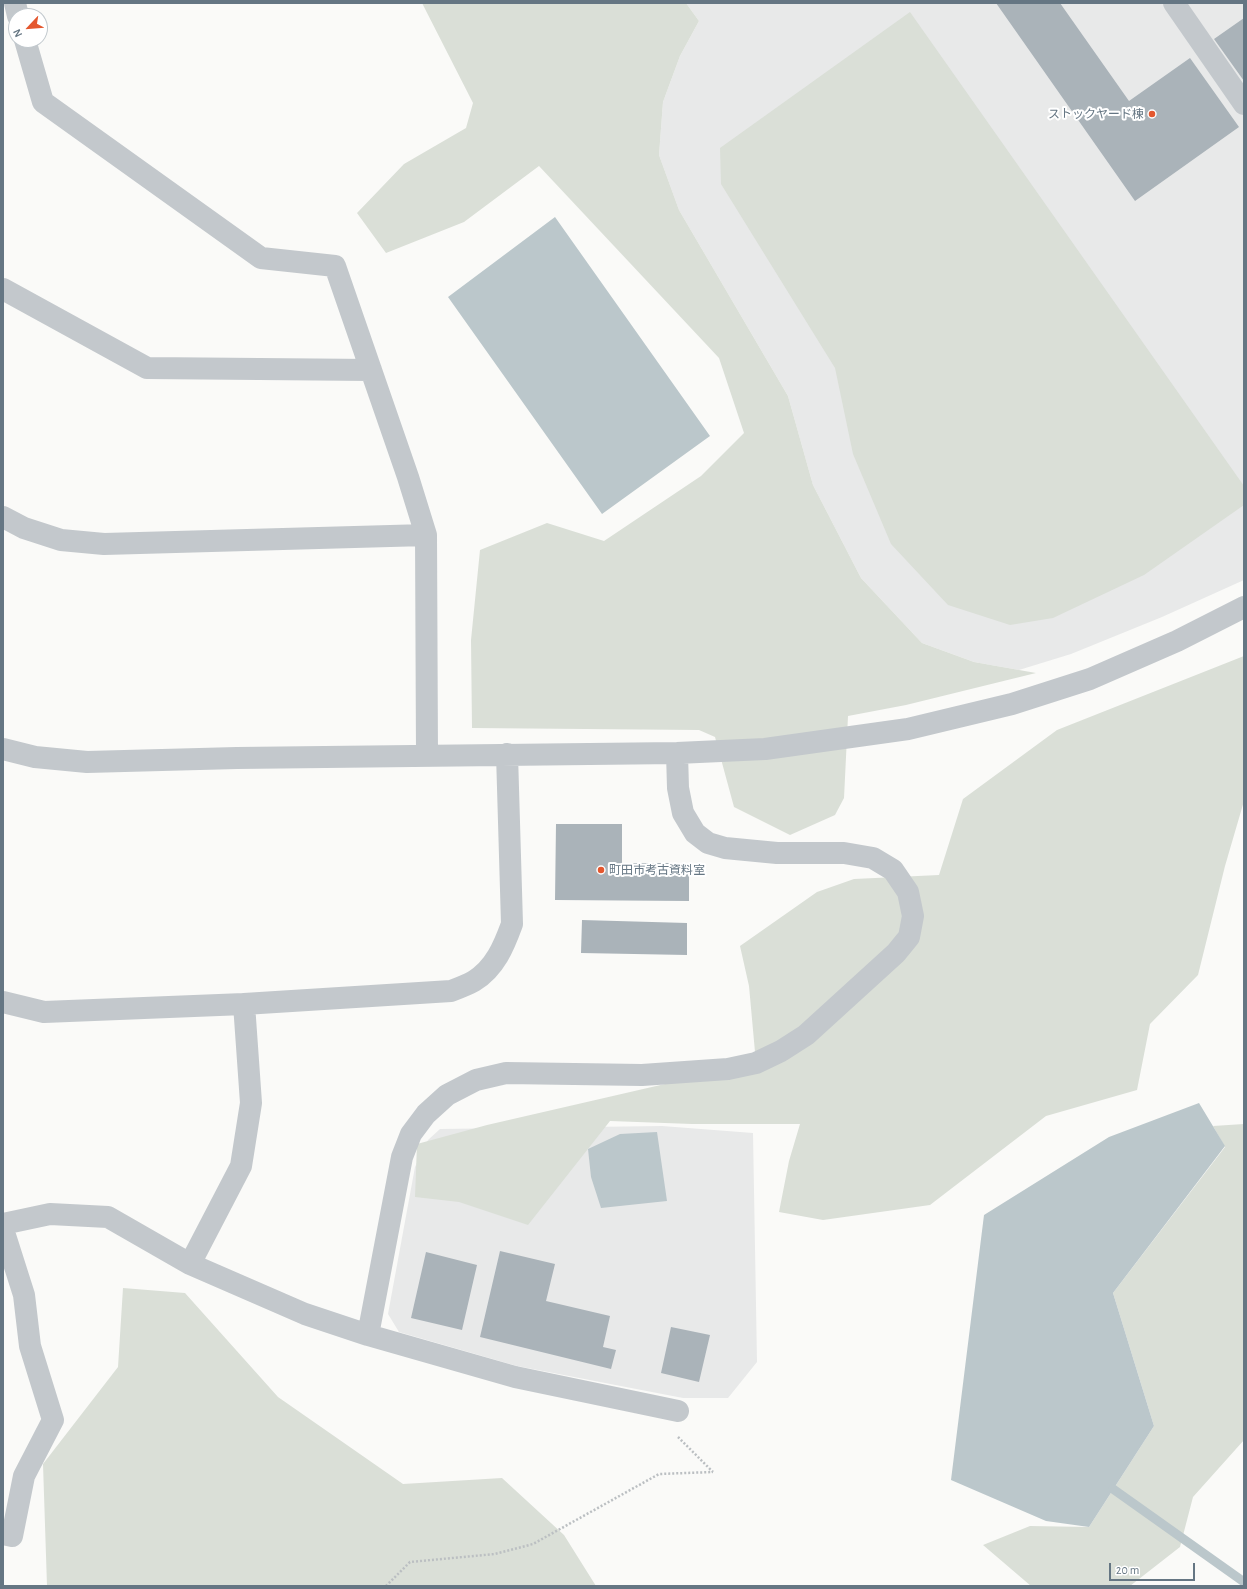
<!DOCTYPE html>
<meta charset="utf-8">
<style>
body{margin:0}
#map{position:relative;width:1247px;height:1589px;overflow:hidden;background:#fafaf8;font-family:"Alegreya Sans",sans-serif}
canvas{display:block}
.frame{position:absolute;inset:0;border:4px solid #657683;pointer-events:none}
.north{position:absolute;left:8px;top:8px;width:40px;height:40px;box-sizing:border-box;background:#fff;border:1px solid #c1c8cd;border-radius:50%;rotate:244deg;font-size:11px;font-weight:700;line-height:16px;text-align:center;color:#657683}
.north::after{content:'';display:block;margin:auto;width:14px;height:18px;background:#e4572e;clip-path:polygon(50% 0,100% 100%,50% 72%,0 100%)}
.scale{position:absolute;left:1109px;top:1563px;width:86px;height:18px;box-sizing:border-box;border:2px solid #657683;border-top:0;padding-left:5px;font-size:12px;line-height:14px;white-space:nowrap;color:#657683;-webkit-text-stroke:3px #fff;paint-order:stroke}
</style>
<div id="map">
<canvas width="1247" height="1589"></canvas>
<div class="frame"></div>
<div class="north">N</div>
<div class="scale">20 m</div>
</div>
<script>
const g = document.querySelector('canvas').getContext('2d');
g.lineJoin = 'round';
function fillPath(path, color) { g.fillStyle = color; g.fill(path, 'evenodd'); }
function stroke(path, color, width, dash) { g.strokeStyle = color; g.lineWidth = width; g.lineCap = dash ? 'butt' : 'round'; g.setLineDash(dash || []); g.stroke(path); }
function label(font, color, halo, rows, align = 'center') {
  g.font = font + ' "Alegreya Sans","Noto Sans JP",sans-serif'; g.lineWidth = 4; g.setLineDash([]); g.textBaseline = 'middle'; g.strokeStyle = halo; g.fillStyle = color; for (const [text, x, y, turn = 0] of rows) {
    g.save(); g.translate(x, y); g.rotate((+turn || 0) * Math.PI / 180); g.textAlign = isNaN(turn) ? turn : align; if (halo) g.strokeText(text, 0, 0); g.fillText(text, 0, 0); g.restore();
  }
}
const built = new Path2D(`
 M686 3H1244V580L1162 617 1071 654 1019 670 974 662 922 643 861 578 813 485 788 396 679 210 659 155 663 102 680 56 699 21Z
 M662 1126 753 1133 757 1362 728 1398H683L517 1366 399 1332 388 1314 415 1167 428 1140 440 1129Z`);
const green = new Path2D(`
 M422 3H686L699 21 680 56 663 102 659 155 679 210 788 396 813 485 861 578 922 643 974 662 1036 673 906 705 848 716 844 798 835 815 790 835 734 807 715 737 699 730 472 728 471 640 480 550 547 523 604 541 701 476 744 433 719 358 539 166 464 222 386 253 357 213 404 164 466 128 473 103Z
 M910 12 1244 486V505L1144 575 1053 618 1010 625 948 605 891 544 853 454 835 368 721 184 720 148Z
 M1244 656V801L1225 866 1198 975 1150 1024 1137 1090 1046 1116 930 1205 823 1220 779 1212 789 1161 800 1124H692L610 1121 528 1225 459 1202 415 1197 417 1144 487 1125 756 1063 749 986 740 946 817 892 854 879 939 875 963 799 1057 730Z
 M1244 1124V1440L1193 1497 1180 1547 1130 1586H1031L983 1545 1030 1526 1089 1527 1154 1426 1113 1293 1225 1147 1213 1126Z
 M123 1288 185 1293 278 1397 403 1484 502 1478 564 1535 596 1586H47L43 1464 118 1367Z`);
const water = new Path2D(`
 M555 217 710 436 602 514 448 297Z
 M1199 1103 1225 1146 1113 1293 1154 1426 1089 1527 1046 1521 951 1480 984 1215 1109 1137Z
 M657 1132 667 1201 601 1208 591 1177 588 1149 620 1134Z`);
const stream = new Path2D(`
 M1113 1489 1244 1582`);
const building = new Path2D(`
 M996 3H1060L1129 101 1190 58 1239 127 1135 201Z
 M1244 18V81L1214 39Z
 M556 824H622V863H689V901L555 900Z
 M582 920 687 923V955L581 953Z
 M500 1251 555 1264 546 1301 610 1316 603 1347 616 1350 611 1369 480 1337Z
 M426 1252 477 1265 462 1330 411 1318Z
 M671 1327 710 1335 699 1382 661 1373Z`);
const path = new Path2D(`
 M678 1437 713 1472
 M386 1586 410 1562 495 1554 533 1544 659 1474 713 1472`);
const minor = new Path2D(`
 M15 3 18 16
 M1174 3 1244 104
 M25 40 43 102 261 258 335 266 408 477 426 535 427 755
 M3 289 147 368 371 370
 M3 517 24 528 61 540 104 544 426 535
 M3 749 35 757 87 762 237 758 677 753 765 749 908 729 1012 704 1090 679 1177 641 1244 607
 M3 1002 44 1012 244 1004 451 991C459 988 467 985 474 981 495 968 504 946 512 924L507 754
 M3 1224 50 1214 108 1217 190 1264 305 1314 368 1335 515 1377 678 1411
 M3 1229 24 1295 30 1346 53 1420 24 1476 12 1536 3 1534
 M190 1264 241 1166 251 1103 244 1004
 M368 1335 402 1157 411 1134 426 1114 447 1095 476 1080 506 1073 642 1075 728 1069 756 1063 781 1051 806 1035 896 953 909 937 913 916 908 892 893 870 873 858 844 853H777L725 848 708 843 695 833 683 813 678 788 677 753`);
const markers = [
 [1152,114,4,"#e4572e"],
 [601,870,4,"#e4572e"]
];
const poiNames = [
 ["ストックヤード棟",1144,114],
 ["町田市考古資料室",609,870,"left"]
];
fillPath(built, '#e8e9e9');
fillPath(green, '#dadfd7');
fillPath(water, '#bbc7cb');
stroke(stream, '#bbc7cb', 9);
fillPath(building, '#aab3b9');
stroke(path, '#bbbfc2', 2.5, [2, 2]);
stroke(minor, '#c3c8cc', 22);
for (const [x, y, r, color] of markers) { const dot = new Path2D(); dot.arc(x, y, r, 0, 2 * Math.PI); g.fillStyle = color; g.fill(dot); stroke(dot, '#fff', 1.5); }
label('12px', '#657683', '#fff', poiNames, 'right');
</script>
